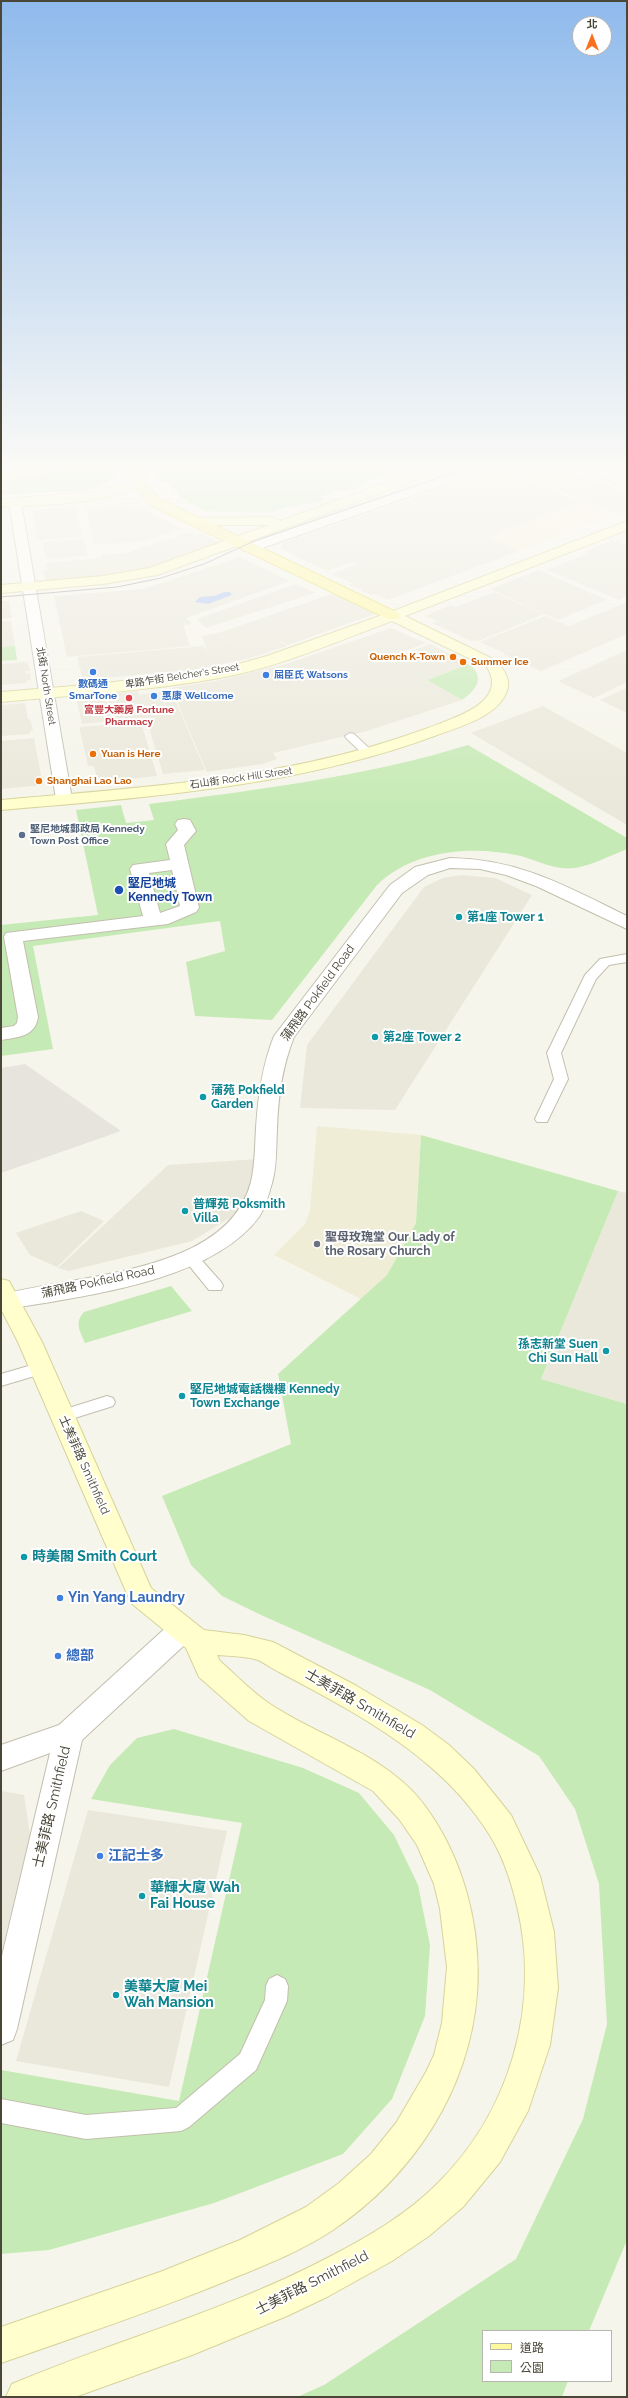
<!DOCTYPE html>
<meta charset="utf-8">
<style>
body{margin:0}
#map{position:relative;width:628px;height:2398px;overflow:hidden;background:#f6f5eb;font-family:Raleway,"Noto Sans TC",sans-serif}
canvas{display:block}
.frame{position:absolute;inset:0;border:2px solid #4a4739;pointer-events:none}
.legend{position:absolute;left:482px;top:2330px;width:130px;height:52px;box-sizing:border-box;background:#fff;border:1px solid #b7b5b0;margin:0;padding:5px 7px;list-style:none;font-size:12px;color:#4a4739}
.legend li{display:flex;align-items:center;gap:8px;height:20px}
.legend b{width:20px;border:1px solid #b7b5b0}
.north{position:absolute;left:572px;top:16px;width:40px;height:40px;box-sizing:border-box;background:#fff;border:1px solid #b7b5b0;border-radius:50%;rotate:0deg;font-size:11px;font-weight:700;line-height:16px;text-align:center;color:#4a4739}
.north::after{content:'';display:block;margin:auto;width:14px;height:18px;background:#fb701d;clip-path:polygon(50% 0,100% 100%,50% 72%,0 100%)}
</style>
<div id="map">
<canvas width="628" height="2398"></canvas>
<div class="frame"></div>
<ul class="legend">
<li><b style="height:5px;background:#fff89c"></b>道路</li>
<li><b style="height:11px;background:#c6eab5"></b>公園</li>
</ul>
<div class="north">北</div>
</div>
<script>
const g = document.querySelector('canvas').getContext('2d');
g.lineJoin = 'round';
function fillPath(path, color) { g.fillStyle = color; g.fill(path, 'evenodd'); }
function stroke(path, color, width, dash) { g.strokeStyle = color; g.lineWidth = width; g.lineCap = dash ? 'butt' : 'round'; g.setLineDash(dash || []); g.stroke(path); }
function label(font, color, halo, rows, align = 'center') {
  g.font = font + ' Raleway,"Noto Sans TC",sans-serif'; g.lineWidth = 4; g.setLineDash([]); g.textBaseline = 'middle'; g.strokeStyle = halo; g.fillStyle = color; for (const [text, x, y, turn = 0] of rows) {
    g.save(); g.translate(x, y); g.rotate((+turn || 0) * Math.PI / 180); g.textAlign = isNaN(turn) ? turn : align; if (halo) g.strokeText(text, 0, 0); g.fillText(text, 0, 0); g.restore();
  }
}
const residential = new Path2D(`
 M493 470H500L582 502 487 537 519 551 388 600 374 594 370 595 361 591 364 589H358L349 585 352 583 332 574 358 564 353 562 327 571 281 549 282 543Z
 M507 470H564L627 494V510L618 514Z
 M122 505 140 508 183 529 143 541 95 545 85 507Z
 M75 506 83 537 37 540 32 511Z
 M190 532 196 535 200 533 224 545 137 575 46 582 43 571 47 570 45 563 101 558V555L126 553Z
 M84 539 88 556 46 559 42 542Z
 M613 540 627 545V596L619 600 547 570 589 553 585 551Z
 M240 557 290 581 186 618 192 624 183 625 190 646 67 657 54 596 143 589Z
 M539 570 607 600 558 620 490 589Z
 M296 584 315 593 206 628 197 619Z
 M494 592 544 614 506 630 455 607Z
 M331 594 335 596 340 595 375 614 288 645 276 639 287 646 247 659 193 670 83 680 77 657 204 646 208 655 202 636 218 633 234 647 219 633Z
 M1 601H9L12 618 1 619Z
 M627 602V634L541 671 503 654 529 643 504 653 480 642 545 616 569 626Z
 M451 605 463 611 506 630 478 641H471L432 623 437 621 425 616Z
 M11 621 15 646 1 647V622Z
 M391 628 426 643 391 656 386 653 394 658 430 644 469 664 427 680 462 700 367 731 273 753 258 732 277 759 262 764 207 772 171 688 221 680 286 664Z
 M627 650V682L594 698 558 681Z
 M23 662 28 663 30 671H25L26 674 30 673 31 680 26 681 27 683 1 685V664Z
 M627 688V713L600 700Z
 M171 690 205 770 163 774 146 718 113 721 106 694 138 691 139 695Z
 M105 695 112 721 82 724 76 697Z
 M25 703 28 719H30L33 730 30 731V734L1 736V705Z
 M543 706 627 753V825L471 733Z
 M141 722 157 776 98 782 94 766H88L79 727Z
 M34 738 43 785 1 789V741Z
 M461 875 495 878 532 895 395 1110 300 1108 307 1045 424 887 443 878Z
 M258 1159 247 1197 233 1216 192 1241 69 1271 58 1268 168 1165Z
 M618 1191 627 1193V1404L541 1379Z
 M81 1211 104 1221 57 1267 30 1255 16 1233Z
 M1 1791 24 1795 30 1834 1 1955Z
 M88 1810 227 1831 169 2087 16 2061Z`);
const commercial = new Path2D(`
 M582 502 614 515 519 551 487 537Z`);
const industrial = new Path2D(`
 M25 1064 121 1131 1 1173V1068Z`);
const education = new Path2D(`
 M317 1126 421 1135 416 1223 387 1275 361 1299 274 1255 305 1224 310 1210Z`);
const green = new Path2D(`
 M57 470H114L113 478 97 487 86 490 1 495V481Z
 M160 470H399L362 483 355 490 337 491 320 497 324 501 292 506 270 513 205 511 180 497 169 482 158 480Z
 M15 646 17 660 1 661V647Z
 M469 664C486 678 476 690 462 700L427 680Z
 M468 745 627 838V849C612 855 590 866 575 868 554 871 535 859 516 855 470 845 411 851 377 885L272 1020 195 1016 186 962 225 951 220 921 33 946 53 1049 1 1056V925L98 915 76 810 121 805 126 823 154 820 149 804C256 790 364 777 468 745Z
 M421 1135 618 1191 541 1379 627 1404V2240L589 2331H483V2381H568L562 2397H297L324 2385 516 2259 583 2119 607 2024 599 1884 575 1809 539 1756 430 1690 261 1615 222 1596 191 1565 162 1496 291 1444 278 1374 387 1275 416 1223Z
 M171 1286 192 1311 85 1343C80 1331 74 1323 84 1312Z
 M174 1729 303 1768 359 1793 394 1835 418 1885 430 1945 425 2016 392 2099 343 2154 214 2203 49 2250 1 2254V2070L179 2101 242 1823 91 1799 110 1765 137 1738Z`);
const water = new Path2D(`
 M224 592H230L232 595 208 604 195 602 200 597 214 596Z`);
const service = new Path2D(`
 M6 470H26L33 473 29 476Z
 M350 733 354 734 371 750V754H363L346 738 345 736Z
 M627 954V962L609 965 596 979 561 1053 568 1079 547 1122H537L535 1119 554 1079 547 1053 585 975 600 959Z
 M192 1254 197 1255 221 1282 223 1286 221 1290H209L187 1263 184 1259 187 1255Z
 M42 1362 48 1364 50 1368 48 1372 1 1386V1374Z
 M107 1396 113 1398 115 1402 113 1406 62 1422 56 1420 54 1416 56 1412Z
 M277 1975 285 1979 288 1986 287 2001 256 2070 189 2127 181 2131 86 2139 1 2123V2099L86 2115 176 2108 240 2054 265 2000 266 1986 269 1979Z`);
const pedestrian = new Path2D(`
 M184 819 190 820 196 831 184 845 199 908 196 912 168 924 23 941 38 1017C35 1037 18 1037 1 1040V1028L14 1026 17 1023 18 1017 4 937 6 933 143 916 130 869 133 865 170 860 166 844 178 830 175 824 178 820ZM172 870 180 906 160 913 149 873Z`);
const minor = new Path2D(`
 M15 498 21 502 72 799 70 803H58L56 799 9 502Z
 M182 1619 192 1622 196 1630 192 1638 82 1740 17 2029 13 2040 1 2045V1960L50 1753 1 1771V1745L59 1725 172 1622Z`);
const tertiary = new Path2D(`
 M460 470H478L476 473 254 551H244L242 548 244 545Z
 M588 470H605L627 479V487L590 473Z
 M450 858C519 859 566 886 627 916V929L536 886 506 875 480 869 450 868 428 875 402 893 294 1037C282 1067 278 1097 277 1129 276 1146 277 1166 272 1183 269 1194 265 1208 259 1217 211 1282 83 1296 8 1309L1 1307V1295C75 1274 227 1275 251 1182 255 1165 255 1145 256 1128 258 1096 262 1066 274 1036L390 885 415 867Z`);
const secondary = new Path2D(`
 M420 470H438L436 473 157 575 103 584 1 593V585L103 576 149 568 269 525H193L186 521 188 518 273 517 280 521Z
 M138 476 144 480C127 505 31 505 1 507V499L93 492 122 484Z
 M627 521V530L405 616 497 661C504 670 511 680 507 691 498 716 462 726 440 734 299 787 150 797 1 810V800C145 787 291 779 428 728 453 718 509 703 487 667L392 621C338 641 282 666 225 677 151 691 75 695 1 702V692L98 684 224 668 267 656 388 613Z
 M1 1279 9 1281 42 1342 151 1588 204 1630 244 1635 273 1642 355 1685 422 1725 449 1745 474 1769 511 1815 540 1876 554 1932 558 1988 550 2045 528 2111 500 2162 463 2207 429 2236 392 2261 327 2297 287 2316 192 2355 75 2397H6L12 2384C119 2339 230 2310 333 2255 369 2236 407 2214 436 2185 510 2113 541 2006 517 1906 511 1881 503 1856 489 1834 454 1778 403 1742 347 1709 325 1696 302 1684 279 1672 272 1669 265 1663 258 1660 246 1656 230 1656 217 1655L220 1661C236 1675 252 1692 270 1704 320 1737 384 1754 422 1802 463 1855 482 1927 477 1994 469 2091 413 2176 333 2230 300 2252 260 2267 224 2282 150 2312 76 2337 1 2363V2327L160 2272 240 2240 306 2207 339 2183 371 2154 396 2123 426 2072 434 2055 442 2023 447 1967 440 1909 434 1884 417 1845 399 1819 373 1791 249 1721 199 1677 186 1648 131 1603 18 1342 1 1309Z`);
const primary = new Path2D(`
 M23 470H48L46 473 1 482V474Z
 M134 470H146L145 483 160 499 398 613 400 616 398 619H388L150 505 133 484Z`);
const tram = new Path2D(`
 M1 597 117 587 161 578 204 564 252 542 462 470`);
const markers = [
 [453,657,4,"#e8710a"],
 [463,662,4,"#e8710a"],
 [93,672,4,"#3f7fe0"],
 [266,675,4,"#3f7fe0"],
 [154,696,4,"#3f7fe0"],
 [129,698,4,"#e0444e"],
 [93,754,4,"#e8710a"],
 [39,781,4,"#e8710a"],
 [22,835,4,"#5c6f8a"],
 [119,890,5,"#1a4fb4"],
 [459,917,4,"#0f9aa8"],
 [375,1037,4,"#0f9aa8"],
 [203,1097,4,"#0f9aa8"],
 [185,1211,4,"#0f9aa8"],
 [317,1244,4,"#6b7280"],
 [606,1351,4,"#0f9aa8"],
 [182,1396,4,"#0f9aa8"],
 [24,1557,4,"#0f9aa8"],
 [60,1598,4,"#3f7fe0"],
 [58,1656,4,"#3f7fe0"],
 [100,1856,4,"#3f7fe0"],
 [142,1896,4,"#0f9aa8"],
 [116,1995,4,"#0f9aa8"]
];
const farFoodnames = [
 ["Quench K-Town",445,657,"right"],
 ["Summer Ice",471,662],
 ["Yuan is Here",101,754],
 ["Shanghai Lao Lao",47,781]
];
const farShopnames = [
 ["屈臣氏 Watsons",274,675],
 ["數碼通",93,684,"center"],
 ["SmarTone",93,696,"center"],
 ["惠康 Wellcome",162,696]
];
const farStreetnames = [
 ["卑路乍街 Belcher's Street",182,676,-9],
 ["北街 North Street",46,686,81],
 ["石山街 Rock Hill Street",241,778,-8]
];
const farHealthnames = [
 ["富豐大藥房 Fortune",129,710],
 ["Pharmacy",129,722]
];
const farServicenames = [
 ["堅尼地城郵政局 Kennedy",30,829],
 ["Town Post Office",30,841]
];
const transitNames = [
 ["堅尼地城",128,883],
 ["Kennedy Town",128,897]
];
const cultureNames = [
 ["第1座 Tower 1",467,917],
 ["第2座 Tower 2",383,1037],
 ["蒲苑 Pokfield",211,1090],
 ["Garden",211,1104],
 ["普輝苑 Poksmith",193,1204],
 ["Villa",193,1218],
 ["孫志新堂 Suen",598,1344,"right"],
 ["Chi Sun Hall",598,1358,"right"],
 ["堅尼地城電話機樓 Kennedy",190,1389],
 ["Town Exchange",190,1403]
];
const streetNames = [
 ["蒲飛路 Pokfield Road",318,993,-54],
 ["蒲飛路 Pokfield Road",98,1282,-12],
 ["士美菲路 Smithfield",84,1465,66]
];
const worshipNames = [
 ["聖母玫瑰堂 Our Lady of",325,1237],
 ["the Rosary Church",325,1251]
];
const nearCulturenames = [
 ["時美閣 Smith Court",32,1557],
 ["華輝大廈 Wah",150,1888],
 ["Fai House",150,1904],
 ["美華大廈 Mei",124,1987],
 ["Wah Mansion",124,2003]
];
const nearShopnames = [
 ["Yin Yang Laundry",68,1598],
 ["總部",66,1656],
 ["江記士多",108,1856]
];
const nearStreetnames = [
 ["士美菲路 Smithfield",360,1704,30],
 ["士美菲路 Smithfield",52,1807,-77],
 ["士美菲路 Smithfield",312,2283,-27]
];
fillPath(residential, '#eae8da');
fillPath(commercial, '#f7f1d7');
fillPath(industrial, '#e6e4dd');
fillPath(education, '#efedd6');
fillPath(green, '#c6eab5');
fillPath(water, '#a9c3f2');
stroke(service, '#c2bfae', 2);
stroke(pedestrian, '#c2bfae', 2);
stroke(minor, '#c2bfae', 2);
stroke(tertiary, '#c2bfae', 2);
stroke(secondary, '#d6d39b', 2);
stroke(primary, '#e5dc6a', 2);
fillPath(service, '#fff');
fillPath(pedestrian, '#fff');
fillPath(minor, '#fff');
fillPath(tertiary, '#fff');
fillPath(secondary, '#fffecc');
fillPath(primary, '#fff89c');
stroke(tram, '#9a9a9a', 1);
const sky = g.createLinearGradient(0, 0, 0, 806);
sky.addColorStop(0, '#8fbaec');
sky.addColorStop(0.58, '#fbfaf6');
sky.addColorStop(1, '#fbfaf600');
g.fillStyle = sky;
g.fillRect(0, 0, 628, 806);
for (const [x, y, r, color] of markers) { const dot = new Path2D(); dot.arc(x, y, r, 0, 2 * Math.PI); g.fillStyle = color; g.fill(dot); stroke(dot, '#fff', 1.5); }
label('bold 10px', '#c56008', '#fff', farFoodnames, 'left');
label('bold 10px', '#366cbe', '#fff', farShopnames, 'left');
label('10px', '#4a4739', '#fff', farStreetnames);
label('bold 10px', '#be3a42', '#fff', farHealthnames);
label('bold 10px', '#4e5e75', '#fff', farServicenames, 'left');
label('bold 12px', '#164399', '#fff', transitNames, 'left');
label('bold 12px', '#0d838f', '#fff', cultureNames, 'left');
label('12px', '#4a4739', '#fff', streetNames);
label('bold 12px', '#5b616d', '#fff', worshipNames, 'left');
label('bold 14px', '#0d838f', '#fff', nearCulturenames, 'left');
label('bold 14px', '#366cbe', '#fff', nearShopnames, 'left');
label('14px', '#4a4739', '#fff', nearStreetnames);
</script>
